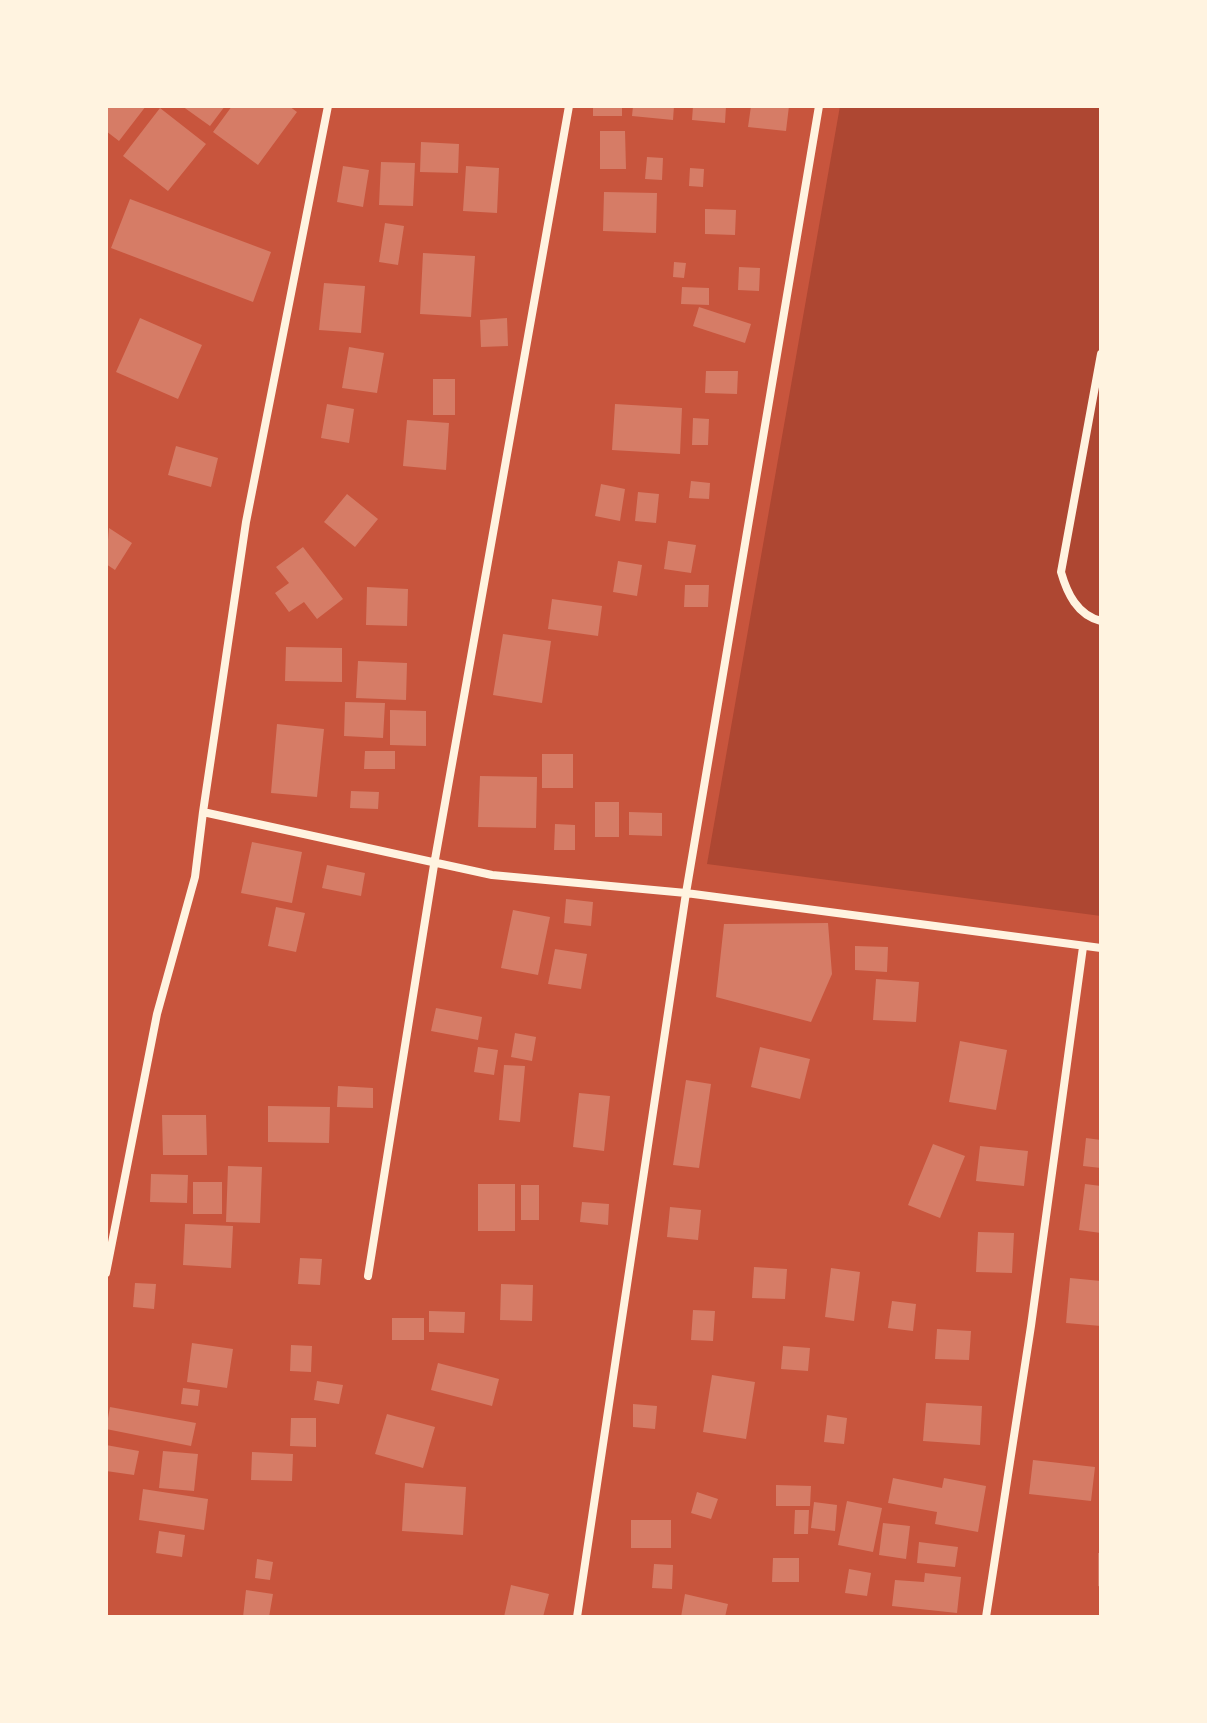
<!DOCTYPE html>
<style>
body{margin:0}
#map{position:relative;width:1207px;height:1723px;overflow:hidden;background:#c8553d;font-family:Merriweather,serif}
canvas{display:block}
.frame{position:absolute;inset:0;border:108px solid #fff3e0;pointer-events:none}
</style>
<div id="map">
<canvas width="1207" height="1723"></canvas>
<div class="frame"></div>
</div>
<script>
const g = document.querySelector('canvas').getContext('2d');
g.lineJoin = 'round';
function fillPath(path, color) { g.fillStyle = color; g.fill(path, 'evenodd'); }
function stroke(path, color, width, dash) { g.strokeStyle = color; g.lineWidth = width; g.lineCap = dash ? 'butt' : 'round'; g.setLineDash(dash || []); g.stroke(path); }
const green = new Path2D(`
 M840 106H1101V916L707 864Z`);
const building = new Path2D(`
 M106 106H146L119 141 106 131Z
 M182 106H225L210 126Z
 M232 106H289L297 112 258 165 213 132Z
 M593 106H622V116H593Z
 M633 106H674L673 120 632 116Z
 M693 106H726L725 123 692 120Z
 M751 106H789L786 131 748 127Z
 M160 108 206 144 168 191 123 156Z
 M600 131H625L626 169H600Z
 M421 142 459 144 458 173 420 172Z
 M647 157 663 158 662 180 645 179Z
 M381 162 415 163 413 206 379 205Z
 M343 166 369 170 363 207 337 202Z
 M466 166 499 168 497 213 463 211Z
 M690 168 704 169 703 187 689 186Z
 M604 192 657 193 656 233 603 231Z
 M130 199 271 252 253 302 111 248Z
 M705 209 736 210 735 235 705 234Z
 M385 223 404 226 398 265 379 262Z
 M423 253 475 256 471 317 420 314Z
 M674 262 686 263 684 278 673 277Z
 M739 267 760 268 759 291 738 290Z
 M324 283 365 286 361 333 319 330Z
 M682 287 709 288V305L681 304Z
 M699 307 751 324 745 343 693 326Z
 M140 318 202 345 178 399 116 372Z
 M507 318 508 346 481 347 480 320Z
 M349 347 384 353 377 393 342 388Z
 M706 371H738L737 394 705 393Z
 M433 379H455V415H433Z
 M327 404 354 409 349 443 321 438Z
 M615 404 682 408 680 454 612 450Z
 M693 418 709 419 708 445H692Z
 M407 420 449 423 446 470 403 466Z
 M176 446 218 458 211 487 168 475Z
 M691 481 710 483 709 499 689 498Z
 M601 484 625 489 620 521 595 516Z
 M638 492 659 494 656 523 635 521Z
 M347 494 378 519 355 547 324 522Z
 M109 528 132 543 115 570 106 564Z
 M668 541 696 545 691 573 664 569Z
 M303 547 343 599 317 619 304 602 289 612 275 593 289 583 276 567Z
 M618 561 642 565 637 596 613 592Z
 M685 585H709L708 607H684Z
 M367 587 408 589 407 626 366 625Z
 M552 599 602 606 598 636 548 629Z
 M503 634 551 641 542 703 493 695Z
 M286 647 342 648V682L285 681Z
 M358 661 407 663 406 700 356 698Z
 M345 702 385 703 383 738 344 736Z
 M390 710 426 711V746L390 745Z
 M277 724 324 729 317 797 271 793Z
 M365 751H395V769H364Z
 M542 754H573V788H542Z
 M480 776 537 777 536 828 478 827Z
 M351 791 379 792 378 809 350 808Z
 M595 802H619V837H595Z
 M629 812 662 813V836L629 835Z
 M555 824 575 825V850H554Z
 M252 842 302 852 292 903 241 893Z
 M327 865 365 873 361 896 322 888Z
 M566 899 593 902 591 926 564 923Z
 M276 907 305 913 296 952 268 946Z
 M513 910 550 917 538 975 501 968Z
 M828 923 832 974 811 1022 716 997 724 924Z
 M855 946 888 947 887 972 855 970Z
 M555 949 587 954 581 989 548 984Z
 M876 979 919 982 916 1022 873 1020Z
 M436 1008 482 1017 478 1040 431 1031Z
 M515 1033 536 1037 532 1061 511 1057Z
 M960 1041 1007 1050 996 1110 949 1102Z
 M478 1047 498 1050 494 1075 474 1072Z
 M760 1047 810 1059 800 1099 751 1087Z
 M504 1065 525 1066 520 1122 499 1120Z
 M686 1080 711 1084 699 1168 673 1165Z
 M338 1086 373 1088V1108L337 1107Z
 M579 1093 610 1096 604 1151 573 1147Z
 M268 1106 330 1107 329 1143 268 1142Z
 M162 1115H206L207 1155H163Z
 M1086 1138 1101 1140V1168L1083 1166Z
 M933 1144 965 1156 940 1218 908 1205Z
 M980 1146 1028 1151 1024 1186 976 1181Z
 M228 1166 262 1167 260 1223 226 1222Z
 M151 1174 188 1175 187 1203 150 1202Z
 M193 1182H222V1214H193Z
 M478 1184H515V1231H478Z
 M1085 1184 1101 1186V1233L1079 1230Z
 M521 1185H539V1220H521Z
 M582 1202 609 1204 608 1225 580 1222Z
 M670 1207 701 1210 698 1240 667 1237Z
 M185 1224 233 1226 231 1268 183 1265Z
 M978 1232 1014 1233 1012 1273 976 1272Z
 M300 1258 322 1259 320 1285 298 1284Z
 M754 1267 787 1269 785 1299 752 1298Z
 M831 1268 860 1272 854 1321 825 1317Z
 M1070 1278 1101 1281V1326L1066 1323Z
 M135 1283 156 1284 154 1309 133 1307Z
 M501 1284 533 1285 532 1321 500 1320Z
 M892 1301 916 1304 913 1331 888 1328Z
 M693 1310 715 1311 713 1341 691 1340Z
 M429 1311 465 1312 464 1333 429 1332Z
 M392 1318H424V1340H392Z
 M937 1329 971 1331 969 1360 935 1359Z
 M192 1343 233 1349 227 1388 187 1382Z
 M291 1345 312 1346 311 1372 290 1371Z
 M783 1346 810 1348 808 1371 781 1369Z
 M438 1363 499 1379 492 1406 431 1390Z
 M712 1375 755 1382 746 1439 703 1432Z
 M317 1381 343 1385 339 1404 314 1400Z
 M183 1388 200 1390 198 1406 181 1404Z
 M926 1403 982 1406 980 1445 923 1441Z
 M633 1404 657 1406 655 1429 633 1427Z
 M110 1407 196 1423 191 1446 106 1429Z
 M387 1414 435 1427 423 1468 375 1454Z
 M827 1415 847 1418 844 1444 824 1442Z
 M291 1418H316V1447L290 1446Z
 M106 1445 139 1451 134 1475 106 1471Z
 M163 1451 198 1454 194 1491 159 1488Z
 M252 1452 293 1454 292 1481 251 1480Z
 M1033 1460 1095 1467 1091 1501 1029 1494Z
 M893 1478 942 1488 944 1478 986 1486 978 1532 935 1524 937 1512 888 1503Z
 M405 1483 466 1487 463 1535 402 1531Z
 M776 1485 811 1486 810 1506H776Z
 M143 1489 208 1499 204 1530 139 1520Z
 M697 1492 718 1499 711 1519 691 1513Z
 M847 1501 882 1508 873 1552 838 1545Z
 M814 1502 837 1505 835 1531 811 1528Z
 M795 1510H809L808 1534H794Z
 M631 1520H671V1548H631Z
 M883 1523 910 1526 906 1559 879 1555Z
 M159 1531 185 1535 182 1557 156 1553Z
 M919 1542 958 1547 955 1567 917 1563Z
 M1098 1553H1101V1587L1098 1586Z
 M773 1558H799V1582H772Z
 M257 1559 273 1562 270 1580 255 1578Z
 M654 1564 673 1565 672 1589 652 1588Z
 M849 1569 871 1573 867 1596 845 1593Z
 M925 1573 961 1577 957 1613 892 1606 895 1580 924 1582Z
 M511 1585 549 1594 543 1617H504Z
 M246 1590 273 1594 269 1617H243Z
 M685 1594 728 1604 725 1617H681Z`);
const minor = new Path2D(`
 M1101 354 1061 572C1067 593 1077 615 1101 621
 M203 812 246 522 328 106
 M106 1273 157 1014 195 877 203 812 492 875 686 893 1101 948
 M368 1276 434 865 569 106
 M577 1617 686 893 819 106
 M986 1617 1031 1326 1083 947`);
fillPath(green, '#ae4732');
fillPath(building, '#d67c66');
stroke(minor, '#fff3e0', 8);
</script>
